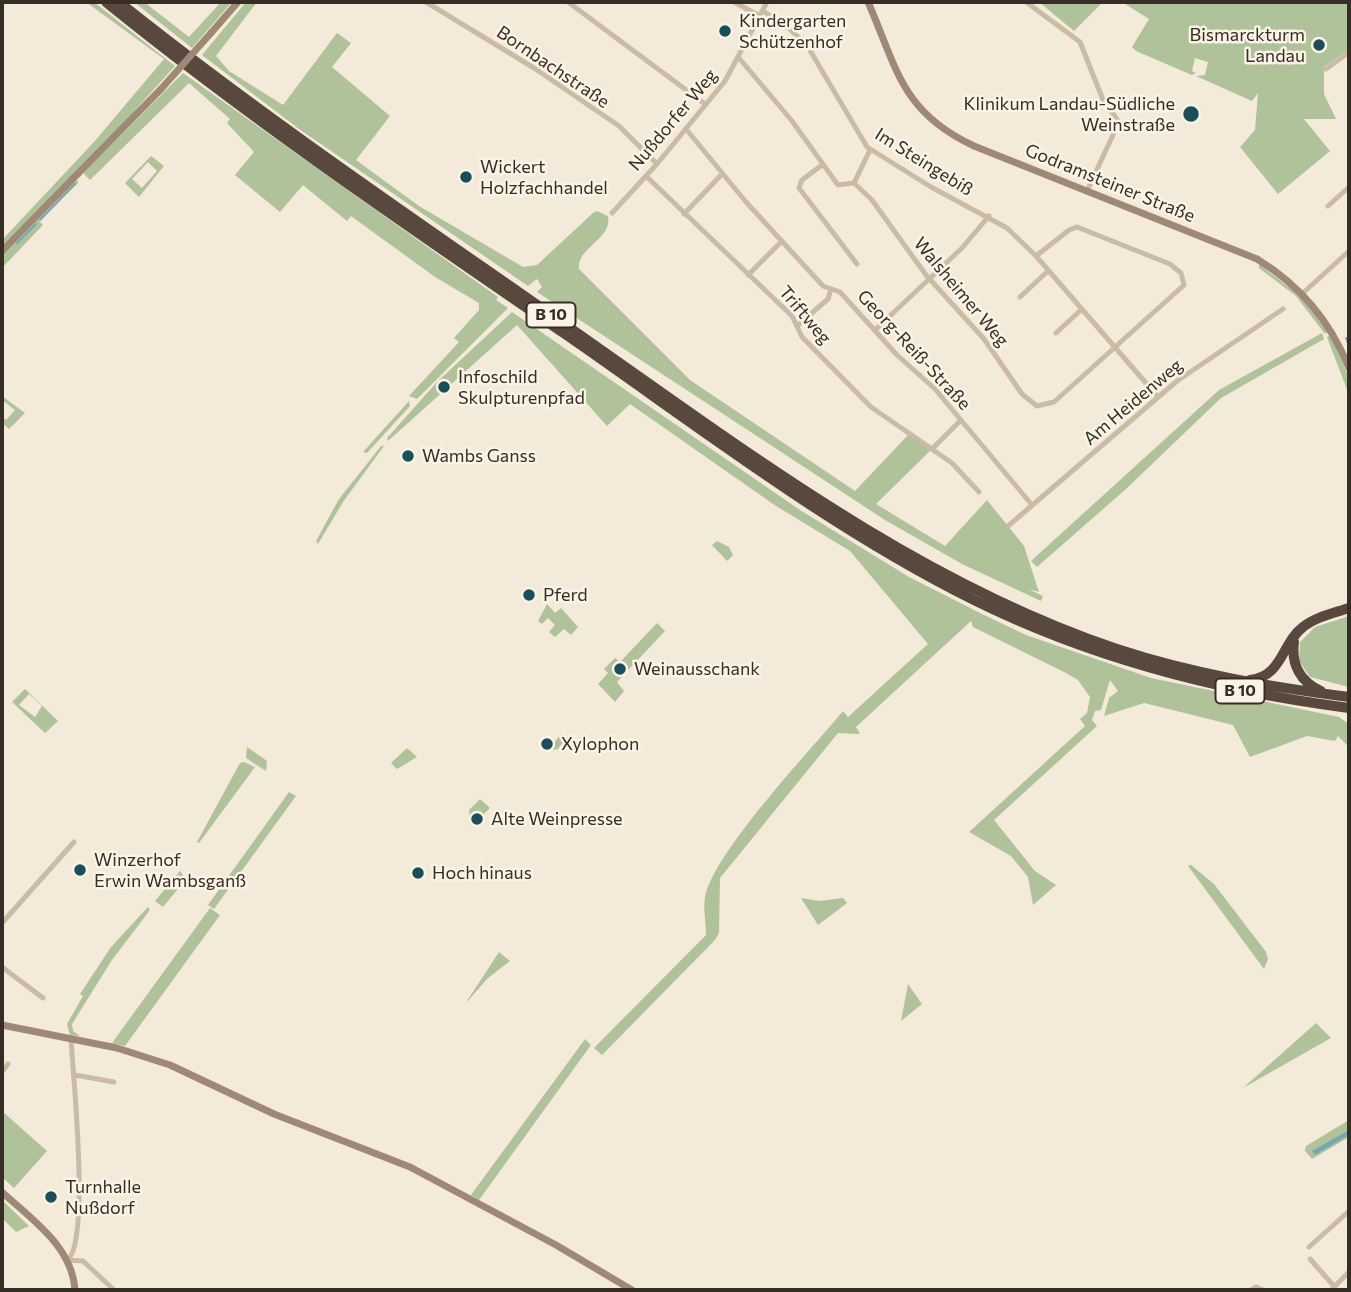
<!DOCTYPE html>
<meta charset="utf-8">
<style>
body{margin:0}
#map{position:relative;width:1351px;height:1292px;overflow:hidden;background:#f3ead9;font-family:Commissioner,sans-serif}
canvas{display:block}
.frame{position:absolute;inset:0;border:4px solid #362d26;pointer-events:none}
</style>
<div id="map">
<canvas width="1351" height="1292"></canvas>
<div class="frame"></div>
</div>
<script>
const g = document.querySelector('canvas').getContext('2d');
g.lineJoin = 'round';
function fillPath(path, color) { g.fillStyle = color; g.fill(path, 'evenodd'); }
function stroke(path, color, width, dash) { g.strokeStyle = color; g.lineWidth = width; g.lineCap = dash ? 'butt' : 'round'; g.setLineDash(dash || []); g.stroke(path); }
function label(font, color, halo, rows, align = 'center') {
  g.font = font + ' Commissioner,sans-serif'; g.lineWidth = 5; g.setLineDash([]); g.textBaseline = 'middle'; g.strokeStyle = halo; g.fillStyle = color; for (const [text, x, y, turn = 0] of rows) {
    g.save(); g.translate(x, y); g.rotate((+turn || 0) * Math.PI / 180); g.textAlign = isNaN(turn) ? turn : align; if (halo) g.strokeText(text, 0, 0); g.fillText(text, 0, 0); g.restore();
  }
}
const green = new Path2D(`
 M86 2H94L175 66 109 139 2 246V240L94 142 164 59Z
 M134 2H144L189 37 221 2H232L192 48Z
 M246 2H257L216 56 229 71 283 105 337 33 351 43 332 67 390 116 356 160 419 206 523 267 537 265 593 213 597 211 608 216C613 239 576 248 579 269L690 380 855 491 909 434 932 449 876 504 945 546 987 500 1024 546 1039 592 1028 589 1043 596 1041 601 962 564 885 520 537 292 542 287 537 279 528 286 299 129 202 55Z
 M1039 2H1103L1074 31Z
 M1122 2H1349V49L1324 67V94L1336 119H1304L1330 151 1278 194 1240 147 1255 130 1258 93 1252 101 1196 76 1205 75 1208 62 1195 58 1192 71 1196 73 1192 75 1136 51 1132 47 1149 19Z
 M183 73 498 297 496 300 508 308 417 399 409 396 459 342 454 338 479 310V303L435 277 351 216 347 221 303 185 280 212 235 175 254 152 227 123 230 119 189 83 90 180 84 174 85 171Z
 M151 156 164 166 139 197 125 183ZM148 162 157 171 142 188 132 179Z
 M76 180 79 182 39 221 43 225 2 268V256Z
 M1259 264 1305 300 1328 331 1325 334 1296 296 1259 268Z
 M512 312 800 510 909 577 984 615 1026 635 1151 678 1339 717 1349 724V747L1338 736 1335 741 1307 736 1250 757 1233 725 1144 703 1104 716 1109 698 1118 691 1110 680 1101 710 1095 711 1092 720 1097 726 994 820 1035 871 1056 885 1033 905 1028 877 1011 856 969 832 1085 726 1080 719 1087 713 1090 697 1078 680 1066 673 973 627 971 621 856 727 860 734 838 733 720 878 719 933 715 940 602 1055 594 1048 706 935C706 923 703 909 705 897 714 852 810 751 843 711L848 717 928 644 850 551 776 506 630 404 607 426 517 325 388 441 387 438 437 382Z
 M1322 333 1324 339 1221 398 1126 489 1037 567 1031 561 1219 390Z
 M1331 335 1349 378V395L1327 337Z
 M2 396 25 413 9 429 2 423V417L6 420 15 410 2 400Z
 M409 401 410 406 367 453 363 452Z
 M381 446H384L343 502 318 544 316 541 339 499Z
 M717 541 729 547 733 555 727 561 712 545Z
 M547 604 555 613 561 608 578 627 571 635 564 629 555 637 549 632 555 625 548 618 542 624 538 621Z
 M1349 616V687L1310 677 1299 661 1300 642 1315 627Z
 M657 623 665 631 617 682 624 691 615 702 598 684 608 673 604 669 615 658 620 662Z
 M25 689 58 721 45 733 12 702ZM29 694 42 706 35 717 19 705Z
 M561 734 566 738 558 749 546 751 541 746 548 739 553 744Z
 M247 747 267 761 266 771 246 758Z
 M407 748 417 757 397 769 391 763Z
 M244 762 255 767 199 843 197 842 240 763Z
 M289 792 296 796 214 909 208 905Z
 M480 799 490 808 471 826 469 810Z
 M1191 865 1214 884 1266 952 1268 959 1264 969 1188 866Z
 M180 871 186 879 163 907 155 901Z
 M801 898 819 901 843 898 847 903 818 925Z
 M148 907 150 910 112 960 72 1024 73 1031 80 1036 70 1035 67 1024 83 996 80 994 111 947Z
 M210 908 220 915 125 1046 112 1043Z
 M499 952 510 961 488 978 465 1004Z
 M908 984 922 1004 901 1021Z
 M1316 1023 1331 1038 1243 1088Z
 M585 1039 591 1045 479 1200 471 1195Z
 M2 1111 47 1151 14 1188 2 1177Z
 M1349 1120V1137L1312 1159 1305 1151 1306 1146Z
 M2 1200 29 1226 16 1232 2 1218Z`);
const water = new Path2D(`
 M1349 1130V1135L1315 1155 1312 1151Z`);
const stream = new Path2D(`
 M40 220 75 184
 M17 243 36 224
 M1346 338 1349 346`);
const street = new Path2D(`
 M426 2 534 68 619 126 657 164
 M568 2 705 104
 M734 2 760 16
 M1026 2 1080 42 1103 100 1119 122 1087 191
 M763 11 790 29 808 47 867 147 931 187 1007 228 1036 256 1158 397
 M739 58 792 121 838 185 854 183 870 150
 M1326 69 1349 52
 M686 129 746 202 823 286 840 292 897 355 935 389 1032 505
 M822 165 802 180 799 188 857 264
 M646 176 792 316 802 337 871 407 952 463 979 492
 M854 183 872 200 926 275 984 339 1022 394 1037 406 1054 402 1184 285 1181 273 1170 264 1077 227 1069 230 1036 256
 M1328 206 1349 187
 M612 213 657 164 725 81 767 2
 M684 214 722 174
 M748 275 782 241
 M1303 293 1349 251
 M1020 297 1048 271
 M798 325 828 299 831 289
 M875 330 962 248 989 216
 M1056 333 1082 309
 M932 449 961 420
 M1008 526 1177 381 1283 309
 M2 923 74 842
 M2 967 43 998
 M2 1072 8 1064
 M75 1075 114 1082
 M1309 1247 1349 1211
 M1310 1259 1333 1285
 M68 1260C90 1238 73 1075 71 1039
 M68 1260 83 1261 114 1290
 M1251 1290 1256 1287 1263 1290
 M1331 1290 1349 1272`);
const secondary = new Path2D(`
 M868 2C897 68 901 112 974 146L1257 259C1301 286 1330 321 1349 368
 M211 33 238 2
 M2 251 161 89
 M2 1025 117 1048 170 1065 274 1114 410 1167 556 1245 632 1290
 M2 1192C32 1220 72 1246 75 1290`);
const highway = new Path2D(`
 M106 2C253 121 409 227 565 334 698 426 829 528 974 600 1093 659 1218 691 1349 708
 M119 2C258 113 404 212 550 314 729 438 908 579 1117 649 1193 674 1271 687 1349 697
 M1294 642C1291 664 1300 682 1321 691
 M1250 680C1283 676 1281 644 1303 627 1315 617 1334 613 1349 608`);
const secondaryBridge = new Path2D(`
 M161 89 211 33`);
const markers = [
 [725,31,7,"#1a4f5a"],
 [1319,45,7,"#1a4f5a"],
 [1191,114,9,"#1a4f5a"],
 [466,177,7,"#1a4f5a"],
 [444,387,7,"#1a4f5a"],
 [408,456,7,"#1a4f5a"],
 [529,595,7,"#1a4f5a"],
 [620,669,7,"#1a4f5a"],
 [547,744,7,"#1a4f5a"],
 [477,819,7,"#1a4f5a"],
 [80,870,7,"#1a4f5a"],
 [418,873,7,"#1a4f5a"],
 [51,1197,7,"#1a4f5a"]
];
const shields = [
 [551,315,49],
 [1240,691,49]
];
const shieldNames = [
 ["B 10",551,315],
 ["B 10",1240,691]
];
const poiNames = [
 ["Kindergarten",739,21],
 ["Schützenhof",739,42],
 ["Bismarckturm",1305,35,"right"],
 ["Landau",1305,56,"right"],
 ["Klinikum Landau-Südliche",1175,104,"right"],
 ["Weinstraße",1175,125,"right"],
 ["Wickert",480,167],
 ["Holzfachhandel",480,188],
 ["Infoschild",458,377],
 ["Skulpturenpfad",458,398],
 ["Wambs Ganss",422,456],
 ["Pferd",543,595],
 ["Weinausschank",634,669],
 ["Xylophon",561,744],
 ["Alte Weinpresse",491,819],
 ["Winzerhof",94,860],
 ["Erwin Wambsganß",94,881],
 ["Hoch hinaus",432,873],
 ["Turnhalle",65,1187],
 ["Nußdorf",65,1208]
];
const streetNames = [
 ["Bornbachstraße",553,67,34],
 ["Nußdorfer Weg",673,120,-50],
 ["Im Steingebiß",924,162,32],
 ["Godramsteiner Straße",1110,183,22],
 ["Walsheimer Weg",961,292,50],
 ["Triftweg",805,315,50],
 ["Georg-Reiß-Straße",914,350,47],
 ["Am Heidenweg",1133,402,-40]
];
fillPath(green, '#b0c299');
fillPath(water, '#77a8b1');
stroke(stream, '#77a8b1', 2);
stroke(street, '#cbbba5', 5);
stroke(secondary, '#9f8976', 7);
stroke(highway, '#58483d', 10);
stroke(secondaryBridge, '#9f8976', 7);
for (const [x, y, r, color] of markers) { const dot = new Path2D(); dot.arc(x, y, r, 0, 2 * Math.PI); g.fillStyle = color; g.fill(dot); stroke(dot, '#faf3e6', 2.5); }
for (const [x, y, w] of shields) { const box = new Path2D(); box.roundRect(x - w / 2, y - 12.5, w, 25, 5); g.fillStyle = '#faf3e6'; g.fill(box); stroke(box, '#362d26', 2); }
label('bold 16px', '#362d26', null, shieldNames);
label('18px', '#362d26', '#faf3e6', poiNames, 'left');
label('18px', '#362d26', '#faf3e6', streetNames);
</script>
